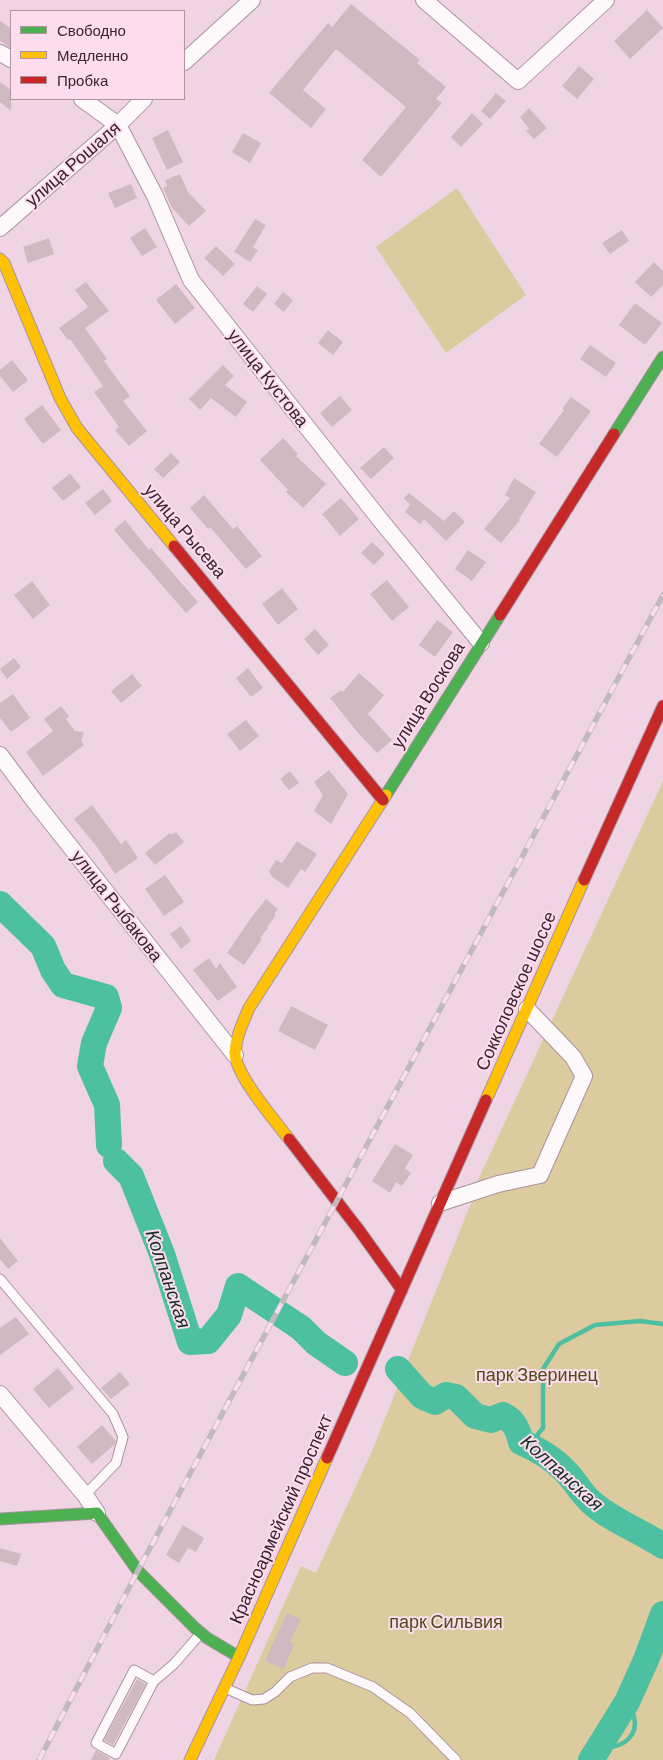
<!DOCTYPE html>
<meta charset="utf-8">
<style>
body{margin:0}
#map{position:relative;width:663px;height:1760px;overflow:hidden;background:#f0d4e4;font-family:Barlow,sans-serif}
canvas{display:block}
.legend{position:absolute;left:10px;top:10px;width:175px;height:90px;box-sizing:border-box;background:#fddced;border:1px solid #af93a1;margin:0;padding:6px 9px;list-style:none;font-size:15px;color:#392530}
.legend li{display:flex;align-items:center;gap:10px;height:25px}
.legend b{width:25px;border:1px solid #af93a1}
</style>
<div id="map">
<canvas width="663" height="1760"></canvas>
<ul class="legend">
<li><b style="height:6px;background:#4caf50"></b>Свободно</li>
<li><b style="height:6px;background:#ffc107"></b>Медленно</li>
<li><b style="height:6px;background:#c62828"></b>Пробка</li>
</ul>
</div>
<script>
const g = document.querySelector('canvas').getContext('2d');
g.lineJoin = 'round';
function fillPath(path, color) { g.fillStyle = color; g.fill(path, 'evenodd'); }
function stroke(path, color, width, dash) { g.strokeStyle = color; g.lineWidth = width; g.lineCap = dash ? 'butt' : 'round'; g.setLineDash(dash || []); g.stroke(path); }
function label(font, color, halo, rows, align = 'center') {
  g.font = font + ' Barlow,sans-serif'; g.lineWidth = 4; g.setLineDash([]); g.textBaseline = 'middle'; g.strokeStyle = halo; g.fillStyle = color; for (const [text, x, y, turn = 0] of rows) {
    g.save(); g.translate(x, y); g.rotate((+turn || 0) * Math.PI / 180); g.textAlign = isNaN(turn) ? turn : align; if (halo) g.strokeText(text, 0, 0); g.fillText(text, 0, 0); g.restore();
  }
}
const green = new Path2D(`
 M457 188 526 295 446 353 376 247Z
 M663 781V1760H214L301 1566 316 1573 372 1451 471 1203 478 1180Z`);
const stream = new Path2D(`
 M413 1387 415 1398 421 1408 428 1409 435 1402
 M535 1448 538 1434 543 1428V1369L559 1344 595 1325 640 1321 663 1324
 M600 1748C630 1748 645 1729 627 1702`);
const river = new Path2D(`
 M0 904 43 946 53 970 63 985 106 997 109 1008 94 1043 90 1066 107 1105 109 1145
 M116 1161 131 1176 162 1254 190 1342 208 1341 229 1315 238 1286 301 1328 316 1343 345 1363
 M398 1369 422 1396 435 1402 446 1395 456 1397 475 1416 491 1420 503 1415C514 1420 518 1430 521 1442 537 1449 554 1459 566 1472 575 1481 581 1493 591 1502 612 1521 639 1530 663 1546
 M591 1760 627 1702 646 1660 663 1614`);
const building = new Path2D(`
 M351 4 420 60 417 63 446 87 436 99 442 103 381 177 362 160 406 107 336 49 303 90 326 109 311 128 269 93 328 23 332 27Z
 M647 10 663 28 630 59 614 41Z
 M0 21 11 28V48L0 41Z
 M579 66 594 79 577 99 562 86Z
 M0 82 11 90V111L0 102Z
 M496 93 506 101 490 119 481 111Z
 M529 108 547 128 534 139 526 131 529 129 520 117Z
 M472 113 483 124 461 147 451 137Z
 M168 130 183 162 167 170 152 138Z
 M243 133 261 143 250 163 232 152Z
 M180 174 188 192 206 211 189 226 172 208 163 188 167 186 165 180Z
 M131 184 137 198 115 208 108 193Z
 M255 219 266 225 253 247 258 250 250 262 234 252Z
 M145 228 157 247 142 256 130 238Z
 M622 230 629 241 610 254 602 243Z
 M49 238 54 254 28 263 23 247Z
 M216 246 235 264 223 276 204 258Z
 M654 262 663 271V285L651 297 635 282Z
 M86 282 109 311 85 328 107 359 104 361 130 396 123 401 147 431 129 446 115 430 119 427 94 392 103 386 70 339 68 340 59 328 88 307 75 290Z
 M176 284 195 308 175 324 156 300Z
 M257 286 267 294 253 312 243 304Z
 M283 292 293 300 284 312 274 304Z
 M635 303 662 323 645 345 619 325Z
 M328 330 343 342 333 355 318 343Z
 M590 345 616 363 606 377 580 359Z
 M12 360 28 380 13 392 0 376V370Z
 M223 365 234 376 225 385 247 402 236 417 211 398 200 410 189 399Z
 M340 396 352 410 332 427 320 413Z
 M571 397 591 411 557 457 539 444 564 410 562 409Z
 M42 405 61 430 43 444 24 419Z
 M283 438 298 454 296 456 326 484 303 508 286 492 288 490 260 460Z
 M384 447 394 458 371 479 360 468Z
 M171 453 180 462 163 478 154 469Z
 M70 474 81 487 63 501 52 488Z
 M514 478 536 492 519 519 520 520 501 543 484 529 510 498 505 495Z
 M103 489 112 501 95 515 85 503Z
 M409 493 444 521 454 511 465 522 446 541 424 519 420 524 405 512 410 505 404 498Z
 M204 495 233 529 237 526 262 556 246 569 210 527 208 529 190 508Z
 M341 498 359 519 340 536 322 514Z
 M125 520 149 550 151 548 198 602 186 613 114 530Z
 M372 542 385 554 374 565 361 553Z
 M468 550 486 562 472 581 455 569Z
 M387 580 409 607 392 621 370 594Z
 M32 581 50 605 33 619 14 595Z
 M282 588 298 609 278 625 262 604Z
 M437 620 453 632 435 657 419 645Z
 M315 629 329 645 318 655 304 639Z
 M14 658 21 667 7 679 0 669Z
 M248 668 263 688 251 697 236 678Z
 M359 673 384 695 368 714 392 740 377 753 358 733 330 698 341 690 343 692Z
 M132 674 142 686 121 703 111 691Z
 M13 694 30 718 11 732 0 718V703Z
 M61 706 69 716 66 719 75 731 84 732 81 741 84 745 43 776 26 752 53 731 44 719Z
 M246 720 259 736 240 751 227 734Z
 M329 770 348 794 331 824 314 811 323 795 314 782Z
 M290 771 299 783 289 790 280 779Z
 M92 805 121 844 126 840 138 858 115 874 97 847 74 819Z
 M176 832 184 842 155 865 145 853 170 833 171 835Z
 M297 841 317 854 305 872 301 869 288 888 272 877 269 871 276 860 282 863Z
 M165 875 184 902 164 916 145 889Z
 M266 899 278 909 274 914 276 915 267 927 268 928 260 938 262 939 244 965 227 953 251 918Z
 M181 926 191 941 181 949 170 934Z
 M209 958 216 969 220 963 237 987 218 1001 193 970Z
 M291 1006 328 1025 315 1050 278 1031Z
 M395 1144 413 1155 405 1168 411 1173 402 1186 396 1182 390 1193 372 1181Z
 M0 1238 18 1261 8 1269 0 1259Z
 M16 1317 29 1334 0 1355V1328Z
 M58 1368 74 1388 49 1408 33 1389Z
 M120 1372 130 1384 111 1399 101 1388Z
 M102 1425 116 1441 115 1444 92 1464 77 1447Z
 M183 1525 204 1538 196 1552 188 1548 179 1563 166 1555Z
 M0 1548 21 1554 17 1566 0 1561Z
 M287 1613 301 1619 290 1642 294 1644 284 1669 265 1661Z
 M137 1679 146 1684 113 1745 104 1740Z
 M96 1750 110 1758 109 1760H91Z`);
const lane = new Path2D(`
 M0 1279 113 1414 123 1437 116 1463 85 1495
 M134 1670 154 1681 116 1754 96 1743Z
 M154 1681 174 1664 201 1633
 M225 1688 252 1700 264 1699 275 1692 290 1677 312 1668H327L373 1687 410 1713 456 1760`);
const street = new Path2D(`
 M424 0 518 81 606 0
 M0 53 11 59
 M184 62 252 0
 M82 99 118 125 155 196 191 280 378 517 481 643
 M0 228 118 125 144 99
 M0 755 35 802 235 1055
 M440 1203 498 1184 540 1175 584 1076 573 1057 527 1009
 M0 1394 85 1495 97 1513`);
const fast = new Path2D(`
 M614 434 663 357
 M386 795 500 615
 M0 1519 97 1513 138 1571 195 1628 207 1638 239 1657`);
const slow = new Path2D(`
 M0 259 4 263 60 398 77 428 174 546
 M486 1100 584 880
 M289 1139C275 1121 235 1074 235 1053 236 1036 243 1023 249 1008L386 795
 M190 1760 239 1657 327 1458`);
const jam = new Path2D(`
 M174 546 383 800
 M500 615 614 434
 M584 880 663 706
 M289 1139 359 1230 402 1290
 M327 1458 486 1100`);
const rail = new Path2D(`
 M39 1760 143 1561 663 595`);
const streetNames = [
 ["улица Рошаля",73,164,-41],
 ["улица Кустова",268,378,52],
 ["улица Рысева",185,531,50],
 ["улица Воскова",428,695,-58],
 ["улица Рыбакова",117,906,52],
 ["Сокколовское шоссе",516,991,-66],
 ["Красноармейский проспект",281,1519,-66]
];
const parkNames = [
 ["парк Зверинец",537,1375],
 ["парк Сильвия",446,1622]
];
const waterNames = [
 ["Колпанская",168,1279,71],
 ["Колпанская",562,1473,42]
];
fillPath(green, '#dccb9f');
stroke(stream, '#4cc0a0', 4.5);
stroke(river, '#4cc0a0', 26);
fillPath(building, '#d1b9c2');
stroke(lane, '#a994a0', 11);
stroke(street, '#a994a0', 18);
stroke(fast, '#a994a0', 13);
stroke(slow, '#a994a0', 13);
stroke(jam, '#a994a0', 13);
stroke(lane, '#fdf9fb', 9);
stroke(street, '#fdf9fb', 16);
stroke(fast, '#4caf50', 11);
stroke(slow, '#ffc107', 11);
stroke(jam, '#c62828', 11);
stroke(rail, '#c0b9bd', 5.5);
stroke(rail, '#fddced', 4, [11]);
label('18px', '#392530', '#fddced', streetNames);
label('18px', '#504b18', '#fddced', parkNames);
label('italic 19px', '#182f25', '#fddced', waterNames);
</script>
